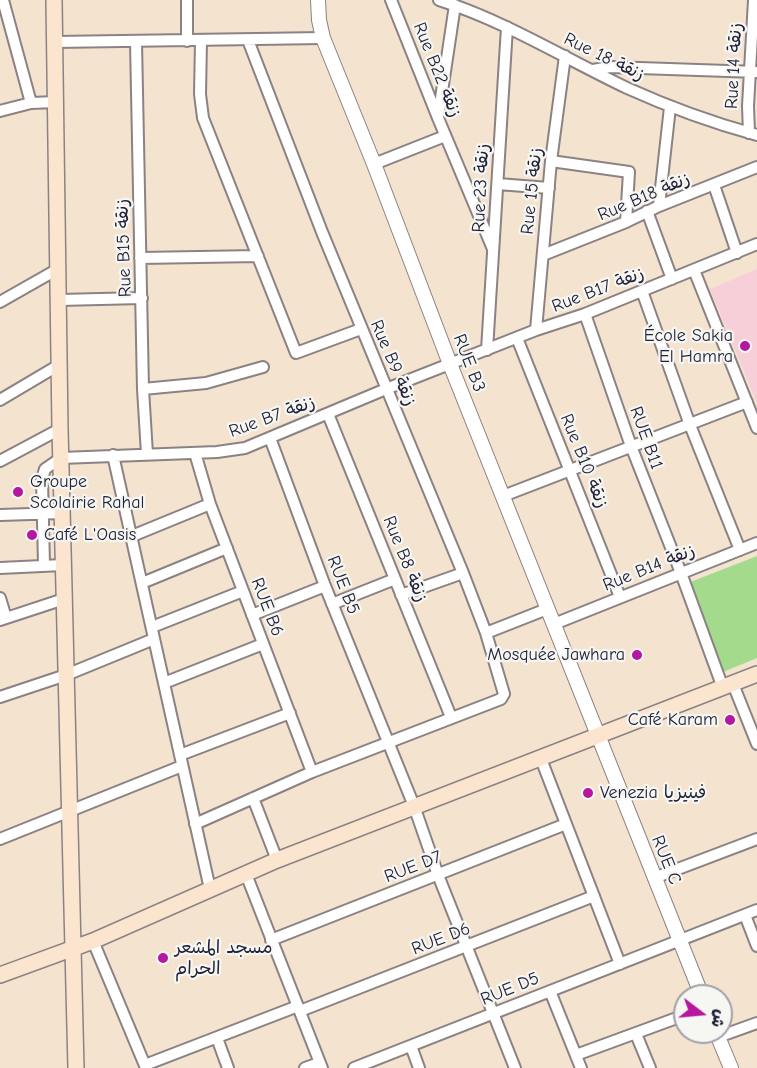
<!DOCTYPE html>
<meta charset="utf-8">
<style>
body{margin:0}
#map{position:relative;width:757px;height:1068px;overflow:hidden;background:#f4e3ce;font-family:"Comic Neue","Playpen Sans Arabic",sans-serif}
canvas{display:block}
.north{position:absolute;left:673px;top:984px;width:60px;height:60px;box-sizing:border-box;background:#f6f6f2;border:2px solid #a1a1a9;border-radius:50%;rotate:106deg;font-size:16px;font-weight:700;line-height:24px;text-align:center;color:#22223b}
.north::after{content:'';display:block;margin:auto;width:21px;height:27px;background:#b5179e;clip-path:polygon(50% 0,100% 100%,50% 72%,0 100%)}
</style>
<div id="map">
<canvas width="757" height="1068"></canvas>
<div class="north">ش</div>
</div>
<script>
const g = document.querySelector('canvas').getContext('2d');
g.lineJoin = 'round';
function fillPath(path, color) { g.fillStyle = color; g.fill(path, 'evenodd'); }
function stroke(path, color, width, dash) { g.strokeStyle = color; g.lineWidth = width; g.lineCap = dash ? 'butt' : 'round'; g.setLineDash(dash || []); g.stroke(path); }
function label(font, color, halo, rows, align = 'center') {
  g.font = font + ' "Comic Neue","Playpen Sans Arabic",sans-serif'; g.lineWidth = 4.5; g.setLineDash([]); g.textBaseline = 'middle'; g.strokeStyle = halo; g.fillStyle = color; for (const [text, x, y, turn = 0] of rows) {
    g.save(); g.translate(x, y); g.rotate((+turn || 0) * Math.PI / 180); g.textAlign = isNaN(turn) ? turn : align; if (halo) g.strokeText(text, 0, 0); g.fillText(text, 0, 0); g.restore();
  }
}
const built = new Path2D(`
 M757 269V403L710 289Z`);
const green = new Path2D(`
 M757 556V658L723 672 688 583Z`);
const minor = new Path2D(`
 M3 0 31 103
 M187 0V41
 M391 0 438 118 493 249
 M439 0C505 21 564 58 627 88 669 107 713 123 757 135
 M201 41 200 94 203 118 296 353 361 329
 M55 42 323 38
 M136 42 143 389 147 454
 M593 70 610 67 757 72
 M0 111 31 103 56 102
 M438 118 455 5
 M749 133 748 106 754 0
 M551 161 629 172 626 222
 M374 164 445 136
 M498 184 549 188
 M714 185 737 253
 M659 206 670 107
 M647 211 672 279
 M543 255 626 222 659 206 757 167
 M140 258 258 256
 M694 270 757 428
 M642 291 690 425 740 550
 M59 300 142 298
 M0 302 58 269
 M585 314 631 446 681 573 723 688
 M536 330 551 161 565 56
 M517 338 620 597
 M487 350 507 27
 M143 389 206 383 263 367
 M0 400 59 365
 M328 414 451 717
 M270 438 325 586 414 806 438 875 515 1068
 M195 453 210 504 312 772
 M113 455 210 889
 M0 461 60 429
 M503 496 747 402
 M0 515 62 513
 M132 536 210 504
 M44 565 42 479 45 469 61 458 217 452 245 448 386 389 536 330 585 314 757 244
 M0 568 63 565
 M142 583 227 548
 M401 595 463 573
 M0 598 6 618
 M332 604 395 579
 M252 615 325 586
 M0 620 64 599
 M554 624 757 543
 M152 627 243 591
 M486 633 547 609
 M164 683 263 644
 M733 684 757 744
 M0 697 66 675 154 639
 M180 755 290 713
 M541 759 620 964
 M253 798 277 860
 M195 824 312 772 501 699 504 694 486 633 463 573 322 232 248 40
 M0 839 182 766
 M246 874 322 1068
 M654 878 757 839
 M745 915 757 946
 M271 940 566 824
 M93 941 146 1068
 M550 991 581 1068
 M300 1011 594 896
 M636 1034 650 1068
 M718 1037 757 1023
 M217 1038 228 1068
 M411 1046 419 1068
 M576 1055 685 1015
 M145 1065 298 1006
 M305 1068 319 1063
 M354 1068 757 910`);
const tertiary = new Path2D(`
 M318 0 319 20 323 38 374 164 450 364 702 996
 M716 1032 731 1068`);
const secondary = new Path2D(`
 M54 0 60 429 76 1068
 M0 975 93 941 277 860 757 674`);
const markers = [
 [745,346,6,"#b5179e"],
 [18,492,6,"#b5179e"],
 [32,535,6,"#b5179e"],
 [637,655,6,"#b5179e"],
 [730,720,6,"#b5179e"],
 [588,793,6,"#b5179e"],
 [163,958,6,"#b5179e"]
];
const streetNames = [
 ["Rue 18 زنقة",604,57,26],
 ["Rue 14 زنقة",734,66,-87],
 ["Rue B22 زنقة",437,70,68],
 ["Rue 23 زنقة",481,188,-87],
 ["Rue 15 زنقة",532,191,-84],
 ["Rue B18 زنقة",644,197,-23],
 ["Rue B15 زنقة",124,248,-92],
 ["Rue B17 زنقة",598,290,-21],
 ["Rue B9 زنقة",393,363,67],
 ["RUE B3",469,363,69],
 ["Rue B7 زنقة",272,417,-20],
 ["RUE B11",646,438,70],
 ["Rue B10 زنقة",584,461,68],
 ["Rue B8 زنقة",405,559,68],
 ["Rue B14 زنقة",649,568,-22],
 ["RUE B5",343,585,69],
 ["RUE B6",267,607,69],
 ["RUE C",666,860,68],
 ["RUE D7",413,867,-21],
 ["RUE D6",441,939,-21],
 ["RUE D5",510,989,-22]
];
const poiNames = [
 ["École Sakia",733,336,"right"],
 ["El Hamra",733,357,"right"],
 ["Groupe",30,482],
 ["Scolairie Rahal",30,503],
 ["Café L'Oasis",44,535],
 ["Mosquée Jawhara",625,655,"right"],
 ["Café Karam",718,720,"right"],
 ["Venezia فينيزيا",600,793],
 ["مسجد المشعر",175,948],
 ["الحرام",175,969]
];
fillPath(built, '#f6cfd8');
fillPath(green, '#a3da8c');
stroke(minor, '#8b8284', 14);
stroke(tertiary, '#8b8284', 16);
stroke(secondary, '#8b8284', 18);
stroke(minor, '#fff', 10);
stroke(tertiary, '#fff', 14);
stroke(secondary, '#fce5cf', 15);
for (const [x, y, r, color] of markers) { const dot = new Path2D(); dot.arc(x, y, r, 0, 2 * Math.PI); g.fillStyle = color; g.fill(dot); stroke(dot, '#f6f6f2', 2); }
label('18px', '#22223b', '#f6f6f2', streetNames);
label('18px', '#22223b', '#f6f6f2', poiNames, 'left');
</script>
